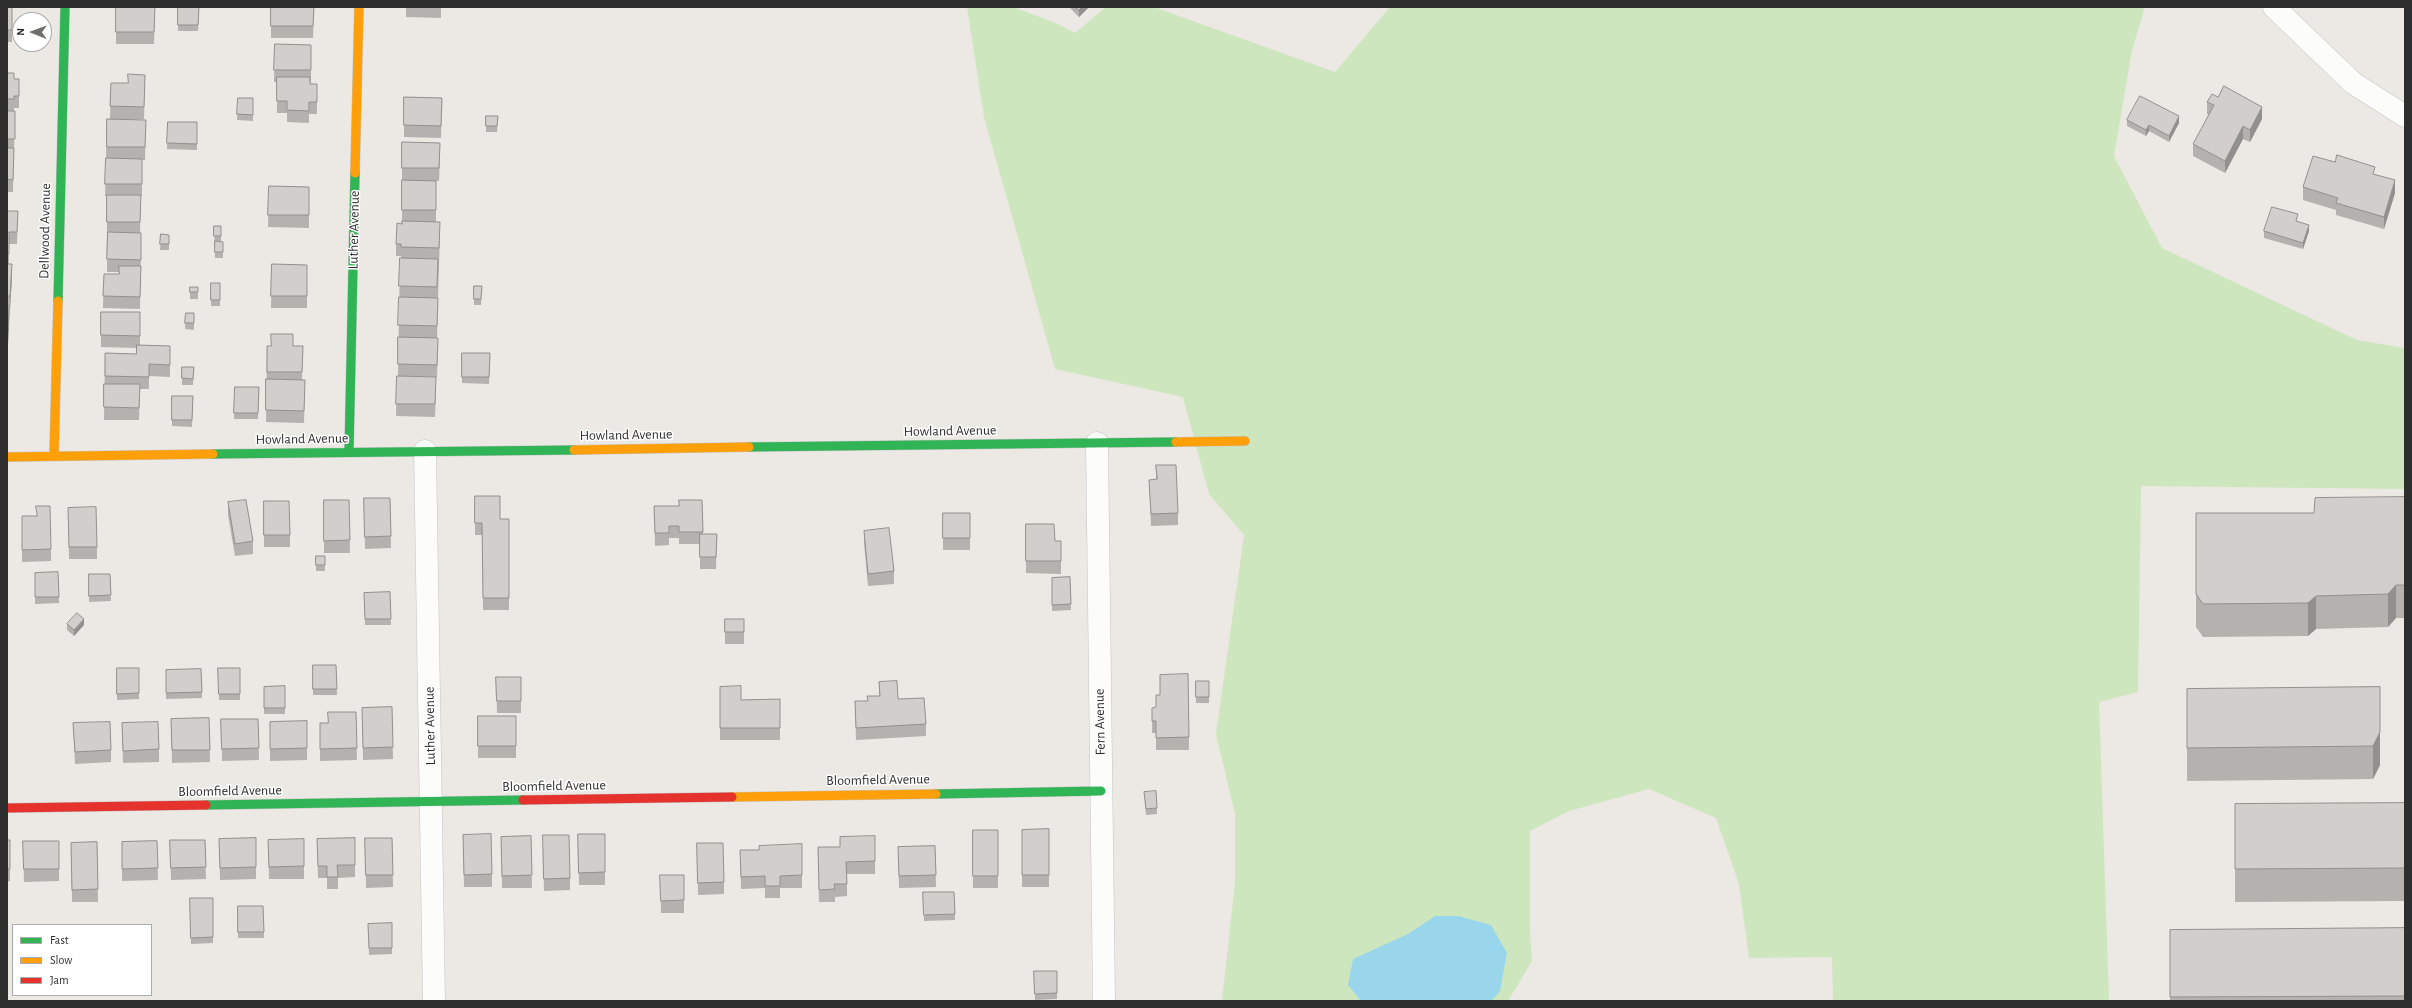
<!DOCTYPE html>
<style>
body{margin:0}
#map{position:relative;width:2412px;height:1008px;overflow:hidden;background:#ece8e4;font-family:"Alegreya Sans",sans-serif}
canvas{display:block}
.frame{position:absolute;inset:0;border:8px solid #2e2e2e;pointer-events:none}
.legend{position:absolute;left:12px;top:924px;width:140px;height:72px;box-sizing:border-box;background:#fff;border:1px solid #ababab;margin:0;padding:5px 7px;list-style:none;font-size:12px;color:#2e2e2e}
.legend li{display:flex;align-items:center;gap:8px;height:20px}
.legend b{width:20px;border:1px solid #ababab}
.north{position:absolute;left:12px;top:12px;width:40px;height:40px;box-sizing:border-box;background:#fff;border:1px solid #ababab;border-radius:50%;rotate:271deg;font-size:11px;font-weight:700;line-height:16px;text-align:center;color:#2e2e2e}
.north::after{content:'';display:block;margin:auto;width:14px;height:18px;background:#706f6e;clip-path:polygon(50% 0,100% 100%,50% 72%,0 100%)}
</style>
<div id="map">
<canvas width="2412" height="1008"></canvas>
<div class="frame"></div>
<ul class="legend">
<li><b style="height:5px;background:#30b455"></b>Fast</li>
<li><b style="height:5px;background:#ff9f0a"></b>Slow</li>
<li><b style="height:5px;background:#e5322d"></b>Jam</li>
</ul>
<div class="north">N</div>
</div>
<script>
const g = document.querySelector('canvas').getContext('2d');
g.lineJoin = 'round';
function fillPath(path, color) { g.fillStyle = color; g.fill(path, 'evenodd'); }
function stroke(path, color, width, dash) { g.strokeStyle = color; g.lineWidth = width; g.lineCap = dash ? 'butt' : 'round'; g.setLineDash(dash || []); g.stroke(path); }
function label(font, color, halo, rows, align = 'center') {
  g.font = font + ' "Alegreya Sans",sans-serif'; g.lineWidth = 3; g.setLineDash([]); g.textBaseline = 'middle'; g.strokeStyle = halo; g.fillStyle = color; for (const [text, x, y, turn = 0] of rows) {
    g.save(); g.translate(x, y); g.rotate((+turn || 0) * Math.PI / 180); g.textAlign = isNaN(turn) ? turn : align; if (halo) g.strokeText(text, 0, 0); g.fillText(text, 0, 0); g.restore();
  }
}
const green = new Path2D(`
 M967 7H1013L1056 23 1075 33 1106 7H1154L1335 72 1390 7H2145L2132 50 2114 156 2162 248 2357 340 2405 348V489L2141 486 2138 692 2099 702 2109 1001H1833L1832 957 1749 958 1739 884 1716 818 1649 789 1569 811 1530 831V935L1532 961 1508 1001H1222L1235 883V814L1216 734 1244 535 1209 494 1183 397 1055 369 984 117Z`);
const water = new Path2D(`
 M1435 916H1458L1491 925 1507 953 1500 991 1491 1001H1361L1348 985 1353 959 1408 934Z`);
const street = new Path2D(`
 M2274 7 2353 83 2405 116
 M1097 443 1104 1001
 M425 451 434 1001`);
const fast = new Path2D(`
 M58 301 65 7
 M749 447 1176 442
 M349 452 355 173
 M213 454 574 450
 M936 794 1101 791
 M206 805 523 800`);
const slow = new Path2D(`
 M355 173 359 7
 M1176 442 1245 441
 M574 450 749 447
 M54 456 58 301
 M7 457 213 454
 M732 797 936 794`);
const jam = new Path2D(`
 M523 800 732 797
 M7 808 206 805`);
const wall = new Path2D(`
 M7 7H12V42H7Z
 M116 7H155L154 44H116Z
 M178 7H199L198 31H178Z
 M271 7H314L313 38H271Z
 M406 7H441V18L406 17Z
 M1069 7H1089L1079 17Z
 M275 44 311 45V83H310V84H317V114H309V123L287 122V113H277V82H274Z
 M7 73 14 79H19V108H14V111H15L13 192H7Z
 M145 75 144 119H110L111 83H128Z
 M404 97 442 98 441 138 404 137Z
 M238 98H253V121L237 120Z
 M2207 102 2262 119 2250 142 2243 139 2225 173 2193 156V144L2209 115 2207 114Z
 M486 116H498L497 132H486Z
 M107 119 146 120 145 160H142V196H141L140 233 141 245 140 309 103 308 104 274H119V272H107V196H105Z
 M2127 120 2179 123 2169 142 2149 131 2146 136 2127 126Z
 M168 122H197V150L167 149Z
 M402 142 440 155 439 181H436V222L440 234 438 298 437 338 438 350 437 377 398 376 400 258 401 259V256H396V244L402 221Z
 M2375 174 2395 193 2384 229 2336 215V210L2303 200V187Z
 M269 186 309 187V228L268 227Z
 M7 211H18L17 244H9V264L12 276 8 345H7Z
 M214 226H221V242H223V258H215Z
 M2264 231H2309L2303 249 2264 238Z
 M161 234 169 235V250H160Z
 M272 264 307 265V308H271Z
 M211 283H220V306H211Z
 M474 286H482L481 305H474Z
 M190 287H198V299H190Z
 M101 312H140V345L170 346V377L149 376V389H140L139 420H104L105 353 136 354 137 348 101 347Z
 M186 313H194V330L185 329Z
 M267 346H303L302 380H305L304 423 266 422Z
 M462 353H490L489 384 462 383Z
 M182 367H194L193 385H182Z
 M397 376 436 390 435 417 396 416Z
 M235 387H259L258 419H234Z
 M172 396H193L192 427 172 426Z
 M1156 465 1178 513V525L1151 526 1149 480 1156 479Z
 M475 496 500 519H509V610H483L482 535H475Z
 M2405 497V618H2396L2388 627 2316 629 2308 636 2203 637 2196 627V513H2314Z
 M364 498H390L391 548 365 549Z
 M324 500H349L350 553H324Z
 M702 500 703 534H717L716 569H700V544H679V538H669V545L655 546 654 506H679Z
 M264 501 290 535V547H264Z
 M228 502 253 541V554L235 556 228 515Z
 M68 508 97 547V559H69Z
 M943 513H970V550H943Z
 M22 516 51 549V561L22 562Z
 M1026 524 1055 541H1061V574L1026 573Z
 M864 531 894 571V584L868 586 864 543Z
 M316 556H325V571H316Z
 M58 572 59 603 35 604V573Z
 M89 574H110L111 601 89 602Z
 M1070 577 1071 610 1052 611V578Z
 M390 592 391 625H365L364 593Z
 M725 619H744V644H725Z
 M67 624 84 625 74 636 67 630Z
 M313 665H336L337 695H313Z
 M117 668H139V699L117 700Z
 M218 668H240V700H219Z
 M201 669 202 698 166 699V670Z
 M1188 674 1189 750H1156V733H1152V720L1160 695Z
 M496 677H521V713H497Z
 M1196 681H1209V703H1196Z
 M879 682 926 724V736L856 740 855 701H867L879 696Z
 M285 686V714H264V687Z
 M720 687 741 700 780 699V740H720Z
 M2380 687V765L2373 779 2187 781V689Z
 M392 707 393 759 363 760 362 708Z
 M328 712H356L357 760 320 761V723H328Z
 M478 716H516V758H478Z
 M209 718 210 762 172 763 171 719Z
 M221 719H258L259 760 222 761Z
 M307 721V760L270 761V722Z
 M73 723 111 750V762L75 764Z
 M122 723 159 749V762L123 763Z
 M1144 792 1157 808V814L1146 815Z
 M2405 803V901L2235 902V804Z
 M1049 829V887H1022V830Z
 M973 830H998V888H973Z
 M578 834H605V885H579Z
 M463 835 492 874V887H464Z
 M531 836 532 888H502L501 837Z
 M875 836V874H847V896L835 897V902H819L818 847H840Z
 M256 838V879L220 880 219 839Z
 M355 838V877L338 878V889H327V878H318L317 839Z
 M365 838H392L393 887 366 888Z
 M304 839V879H269L268 840Z
 M7 840H10V881L7 882Z
 M170 840H205L206 879 171 880Z
 M23 841H59V881L24 882Z
 M157 841 158 880 122 881V842Z
 M97 842 98 902H72L71 843Z
 M697 843 724 882V894L698 895Z
 M802 844V888H780V898H765V888L741 889 740 850H759Z
 M935 846 936 887 899 888 898 847Z
 M543 847 570 878V890L544 891Z
 M660 875 684 900V913H661Z
 M923 892H954L955 920 924 921Z
 M190 898H213V943L191 944Z
 M238 906H263L264 938H238Z
 M392 923V954L369 955 368 924Z
 M2405 928V1001H2170V930Z
 M1034 971H1057V999L1035 1000Z`);
const shadedWall = new Path2D(`
 M1082 7H1089L1079 17V10Z
 M2262 107V119L2250 142V130Z
 M2179 116V123L2169 142V136Z
 M2149 125V131L2146 136V130Z
 M2243 126V139L2225 173V161Z
 M2395 180V193L2384 229V217Z
 M2309 225V231L2303 249V243Z
 M12 264V276L10 309V296Z
 M9 305V317L8 345V333Z
 M2396 585V618L2388 627V594Z
 M2316 596V629L2308 636V603Z
 M84 619V625L74 636V630Z
 M2380 732V765L2373 779V746Z`);
const building = new Path2D(`
 M7 7H12V30H7Z
 M116 7H155L154 32H116Z
 M178 7H199L198 25H178Z
 M271 7H314L313 26H271Z
 M1075 7H1082L1079 10Z
 M275 44 311 45V70H274Z
 M7 73H14V79H19V96H14V99H7Z
 M128 74 145 75 144 107 110 106 111 83H128Z
 M277 77H310V84H317V102H309V111L287 110V101H277Z
 M2224 86 2262 107 2250 130 2243 126 2225 161 2193 144 2214 105 2207 102 2212 94 2218 97Z
 M2140 96 2179 116 2169 136 2149 125 2146 130 2127 120Z
 M404 97 442 98 441 126 404 125Z
 M238 98H253V115L237 114Z
 M7 111H15V139H7Z
 M486 116H498L497 126H486Z
 M107 119 146 120 145 147H107Z
 M168 122H197V144L167 143Z
 M402 142 440 143 439 168H402Z
 M7 148H14L13 180 7 179Z
 M2337 155 2375 167 2373 174 2395 180 2384 217 2336 203 2338 198 2303 187 2313 156 2335 162Z
 M106 158 142 159V184H105Z
 M402 180 436 181V210H402Z
 M269 186 309 187V215H268Z
 M107 195H141L140 222H107Z
 M2272 207 2298 214 2296 221 2309 225 2303 243 2264 231Z
 M7 211H18L17 232H9V254H7Z
 M402 221 440 222 439 248 401 247V244H396L397 223 402 224Z
 M214 226H221V236H214Z
 M108 232 141 233V260L107 259Z
 M161 234 169 235V244H160Z
 M215 241 223 242V252H215Z
 M400 258 438 259 437 287 399 286Z
 M7 264H12L10 296H7Z
 M272 264 307 265V296H271Z
 M119 266H141L140 297 103 296 104 274H119Z
 M211 283H220V300H211Z
 M474 286H482L481 299H474Z
 M190 287H198V292H190Z
 M399 297 438 298 437 326 398 325Z
 M7 304 9 305 8 333H7Z
 M101 312H140V336L101 335Z
 M186 313H194V323H185Z
 M271 334H293V346H303L302 372H267V346H271Z
 M398 337 438 338 437 365 398 364Z
 M137 345 170 346V365L149 364V377L105 376V353L136 354Z
 M462 353H490L489 377H462Z
 M182 367H194L193 379 182 378Z
 M397 376 436 377 435 404H396Z
 M266 379 305 380 304 411 266 410Z
 M104 384H140L139 408 104 407Z
 M235 387H259L258 413H234Z
 M172 396H193L192 420H172Z
 M1156 465H1176L1178 513 1151 514 1149 480 1157 479Z
 M475 496H500V519H509V598H483L482 523H475Z
 M2405 497V585H2396L2388 594 2316 596 2308 603 2203 604 2196 594V513H2314L2315 498Z
 M364 498H390L391 536 365 537Z
 M246 500 253 541 235 544 228 502Z
 M324 500H349L350 540 324 541Z
 M679 500H702L703 532H679V526H669V533H655L654 506H679Z
 M264 501H289L290 535H264Z
 M36 506H50L51 549 22 550V516H37Z
 M96 507 97 547H69L68 508Z
 M943 513H970V538H943Z
 M1026 524H1054L1055 541H1061V561H1026Z
 M889 528 894 571 868 574 864 531Z
 M700 534H717L716 557H700Z
 M316 556H325V565H316Z
 M58 572 59 597H35V573Z
 M89 574H110L111 595 89 596Z
 M1070 577 1071 604 1052 605V578Z
 M390 592 391 619H365L364 593Z
 M77 613 84 619 74 630 67 624Z
 M725 619H744V632H725Z
 M313 665H336L337 689H313Z
 M117 668H139V693L117 694Z
 M218 668H240V694H219Z
 M201 669 202 692 166 693V670Z
 M1188 674 1189 737 1156 738V721H1152V708L1156 707V695H1160V675Z
 M496 677H521V701H497Z
 M897 681 898 699 924 698 926 724 856 728 855 701H868L867 696H880L879 682Z
 M1196 681H1209V697H1196Z
 M285 686V708H264V687Z
 M741 686V700L780 699V728H720V687Z
 M2380 687V732L2373 746 2187 748V689Z
 M392 707 393 747 363 748 362 708Z
 M328 712H356L357 748 320 749V723H328Z
 M478 716H516V746H478Z
 M209 718 210 750H172L171 719Z
 M221 719H258L259 748 222 749Z
 M307 721V748L270 749V722Z
 M110 722 111 750 75 752 73 723Z
 M158 722 159 749 123 751 122 723Z
 M1156 791 1157 808 1146 809 1144 792Z
 M2405 803V868L2235 869V804Z
 M1049 829V875H1022V830Z
 M973 830H998V876H973Z
 M491 834 492 874 464 875 463 835Z
 M578 834H605V872L579 873Z
 M543 835H569L570 878 544 879Z
 M531 836 532 875 502 876 501 837Z
 M875 836V861L846 862 847 884H834L835 889 819 890 818 847H840V837Z
 M256 838V867L220 868 219 839Z
 M355 838V865H337L338 877H327V866H318L317 839Z
 M365 838H392L393 875H366Z
 M304 839V866L269 867 268 840Z
 M7 840H10V869H7Z
 M170 840H205L206 867 171 868Z
 M23 841H59V869H24Z
 M157 841 158 868 122 869V842Z
 M97 842 98 889 72 890 71 843Z
 M697 843H723L724 882 698 883Z
 M802 844V875L780 876V886H765V876L741 877 740 850H759V846Z
 M935 846 936 875 899 876 898 847Z
 M660 875H684V900L661 901Z
 M923 892H954L955 914 924 915Z
 M190 898H213V937L191 938Z
 M238 906H263L264 932H238Z
 M392 923V948H369L368 924Z
 M2405 928V996L2170 997V930Z
 M1034 971H1057V993L1035 994Z`);
const streetNames = [
 ["Luther Avenue",354,230,-89],
 ["Dellwood Avenue",45,231,-89],
 ["Howland Avenue",950,431,-1],
 ["Howland Avenue",626,435,-1],
 ["Howland Avenue",302,439,-1],
 ["Fern Avenue",1100,722,-91],
 ["Luther Avenue",430,726,-91],
 ["Bloomfield Avenue",878,780,-1],
 ["Bloomfield Avenue",554,786,-1],
 ["Bloomfield Avenue",230,791,-1]
];
fillPath(green, '#cee6be');
fillPath(water, '#99d6ec');
stroke(street, '#c5c4c5', 23);
stroke(fast, '#c5c4c5', 10);
stroke(slow, '#c5c4c5', 10);
stroke(jam, '#c5c4c5', 10);
stroke(street, '#fcfcfb', 22);
stroke(fast, '#30b455', 9);
stroke(slow, '#ff9f0a', 9);
stroke(jam, '#e5322d', 9);
fillPath(wall, '#b4b1af');
fillPath(shadedWall, '#92908e');
fillPath(building, '#d1cecb');
stroke(building, '#92908e', 1);
label('14px', '#2e2e2e', '#fff', streetNames);
</script>
